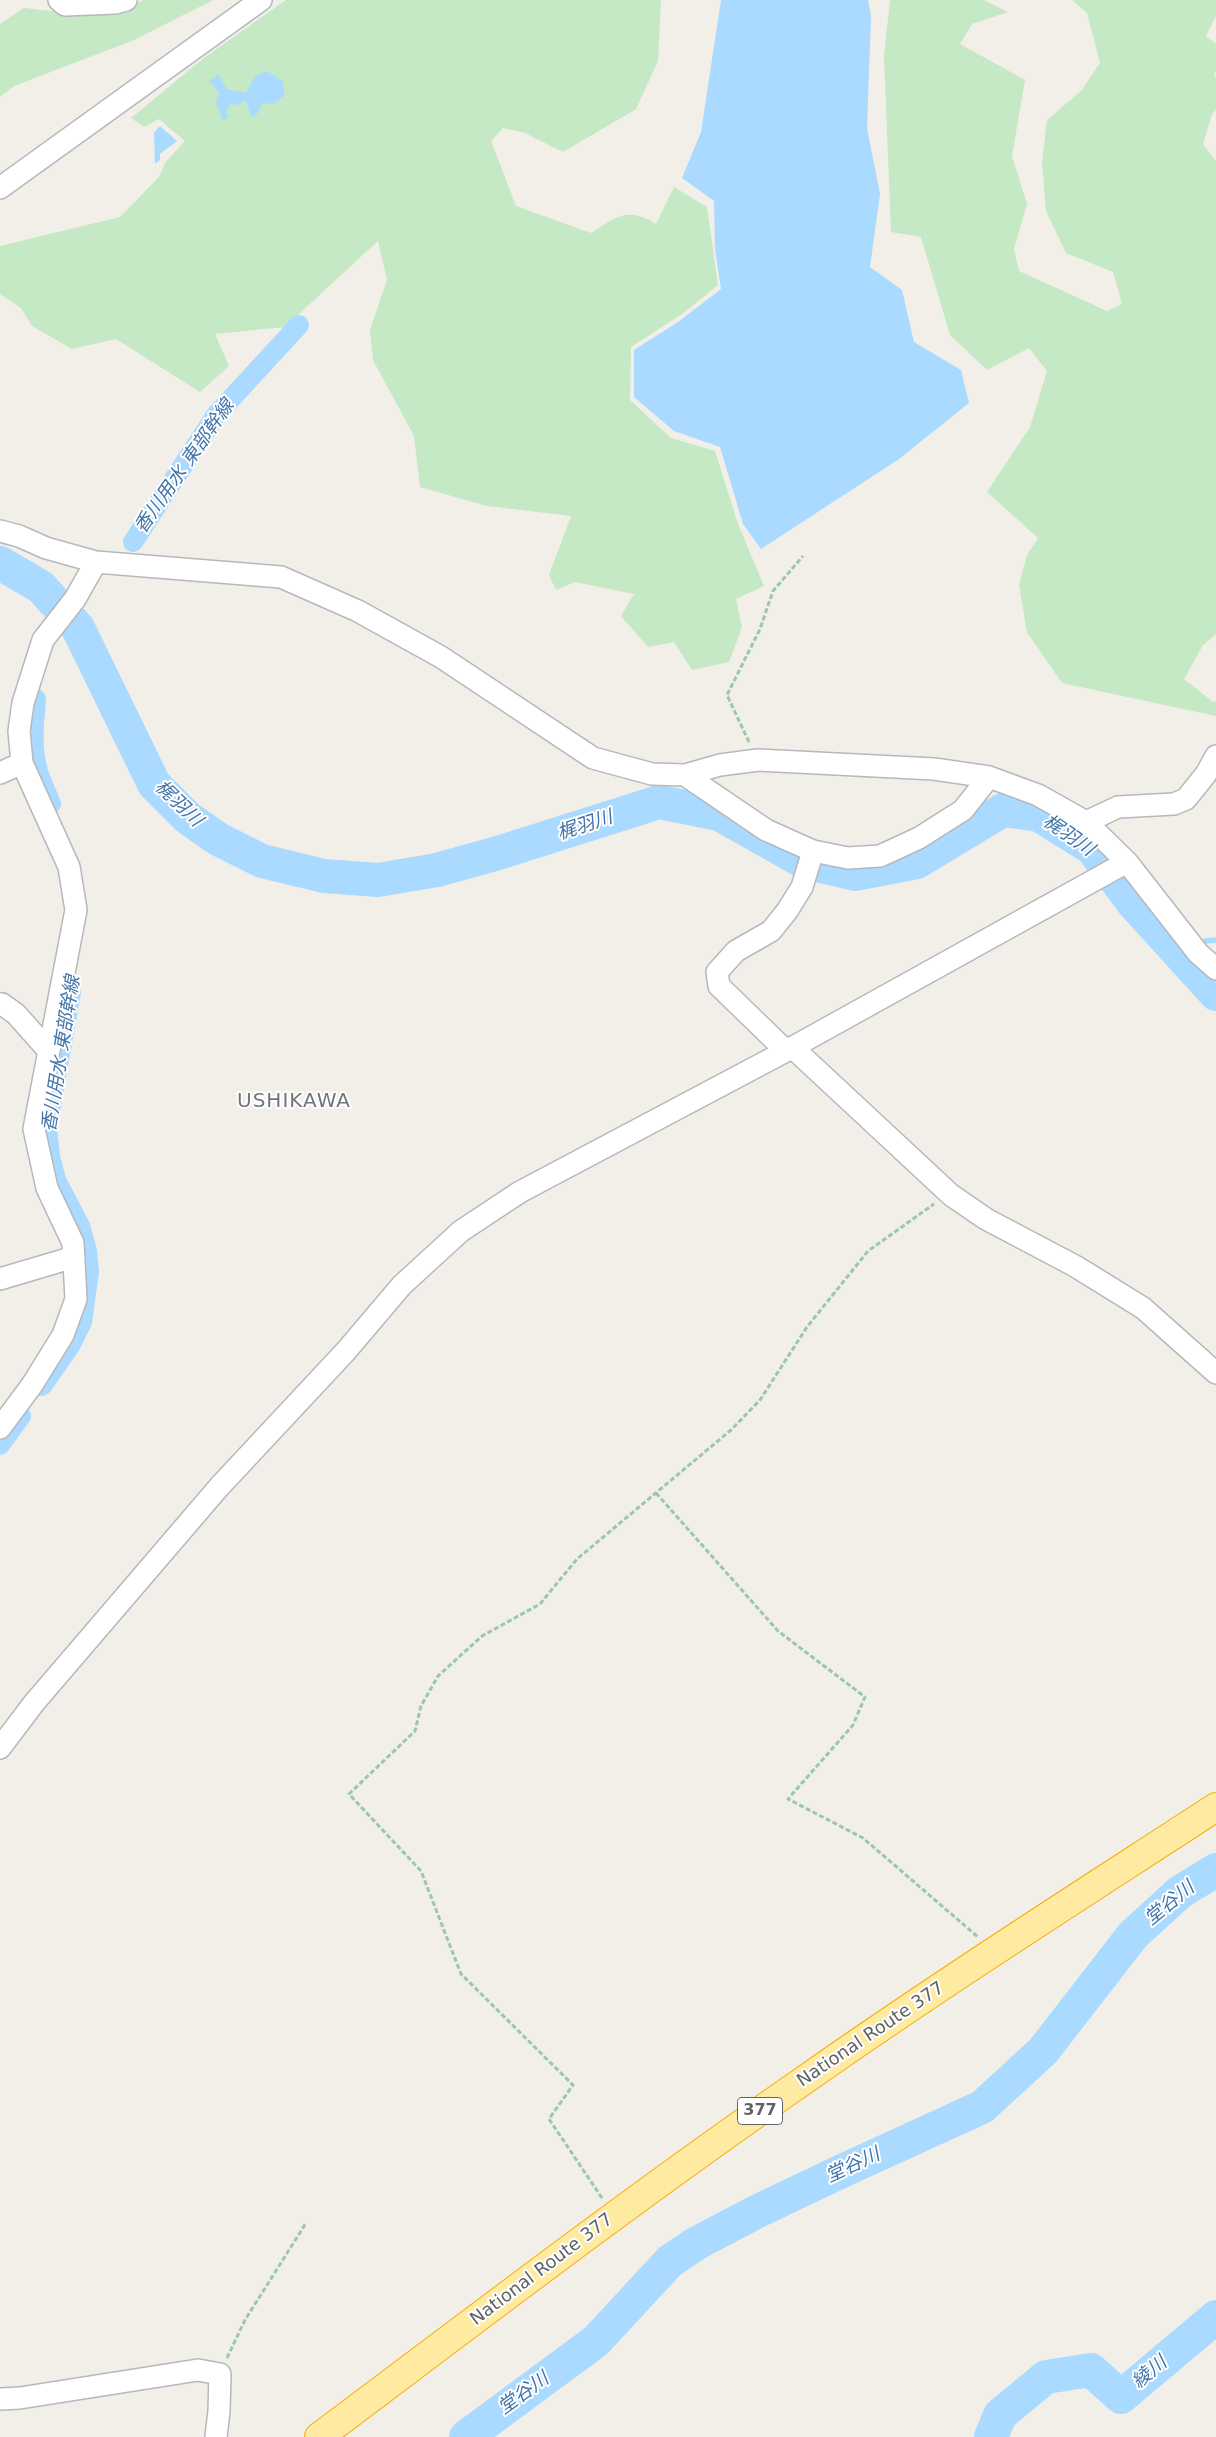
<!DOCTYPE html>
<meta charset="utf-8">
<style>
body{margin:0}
canvas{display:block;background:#f1efe8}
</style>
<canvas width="1216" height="2437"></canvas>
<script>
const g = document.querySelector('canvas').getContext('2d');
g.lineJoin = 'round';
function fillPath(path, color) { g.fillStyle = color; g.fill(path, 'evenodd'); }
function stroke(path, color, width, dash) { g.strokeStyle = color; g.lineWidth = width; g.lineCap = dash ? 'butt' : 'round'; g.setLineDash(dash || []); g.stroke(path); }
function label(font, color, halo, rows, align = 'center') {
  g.font = font + ' "DejaVu Sans","Noto Sans JP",sans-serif'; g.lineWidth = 4; g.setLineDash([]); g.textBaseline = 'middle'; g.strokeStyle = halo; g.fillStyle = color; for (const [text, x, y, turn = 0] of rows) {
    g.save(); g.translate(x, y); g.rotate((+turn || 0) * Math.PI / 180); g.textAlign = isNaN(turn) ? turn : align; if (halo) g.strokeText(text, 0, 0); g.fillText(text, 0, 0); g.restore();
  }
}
const green = new Path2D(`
 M143 0H213L134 40 14 86 0 97V24L24 8C62 12 109 21 143 0Z
 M286 0H661L658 61 636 109 563 152 525 133 503 128 491 141 516 206 591 233C616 217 628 206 656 224L674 187 707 207 718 285 682 314 631 347 630 400 671 438 715 451 738 524 764 586 736 599 742 627 729 662 692 670 674 642 648 647 621 616 634 594 575 582 556 590 549 575 571 516 487 506 420 487 414 436 373 360 370 330 387 280 378 241 285 327 215 334 229 366 200 392 116 339 72 349 32 326 21 308 0 294V246L120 217 159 177 165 163 185 141 159 119 144 127 131 118 204 58Z
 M890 0H984L1008 12 972 24 960 44 1025 80 1012 156 1027 204 1014 249 1019 271 1107 311 1122 304 1113 272 1066 253 1046 211 1042 162 1047 120 1081 91 1100 63 1087 13 1072 0H1216V16L1206 36 1216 44V70L1214 75 1216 78V110L1212 114 1203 144 1216 161V634L1203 645 1184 679 1213 702 1216 701V716L1062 683 1027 632 1019 585 1027 555 1038 538 987 492 1030 427 1047 371 1029 348 987 370 950 335 921 237 891 232 884 56Z`);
const water = new Path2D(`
 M721 0H868L871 16 867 128 880 194 870 267 902 290 914 342 961 370 969 403 899 459 761 549 743 524 720 447 674 431 634 397V350L678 322 721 289 715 249 714 201 682 178 701 132Z
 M267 71 282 81 285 95 274 104 262 103 259 112 252 117 245 100 238 105 231 104 226 111 228 117 223 121 216 102 219 92 209 81 218 74 227 89 246 93 255 76Z
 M160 126 177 141 160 154V160L155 164 154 133Z`);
const stream = new Path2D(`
 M1205 941 1216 940`);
const canal = new Path2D(`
 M133 542 216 415 299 325
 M36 699C34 723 31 748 38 771 41 782 47 793 51 804
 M42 1386 70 1346 82 1322 89 1272 87 1251 80 1226 56 1180 50 1156 47 1128 71 992
 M0 1445 21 1416`);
const river = new Path2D(`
 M0 563 41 587 78 628 154 784 188 818 218 839 262 861 324 876 378 880 437 870 498 853 659 802 719 814 804 862 855 874 917 862 1003 810 1039 815 1092 848 1134 904 1216 994
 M466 2437 596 2341 670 2261 697 2243 758 2211 842 2171 982 2107 1043 2051 1133 1935 1180 1892 1216 1870
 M991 2437 1000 2415 1046 2377 1091 2370 1121 2397 1216 2317`);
const path = new Path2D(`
 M749 742 727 695 760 629 773 591 803 556
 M656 1493 778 1631 865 1697 853 1725 788 1799 863 1838 978 1937
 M602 2198 549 2119 573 2085 461 1974 421 1871 349 1794 415 1731 421 1706 438 1676 482 1636 540 1604 577 1559 731 1430 760 1400 807 1327 868 1251 934 1204
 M227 2358 245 2320 306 2223`);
const minor = new Path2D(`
 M59 0 65 5 115 3 126 0
 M0 188 261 0
 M0 531 19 536 46 548 96 562 281 577 358 611 441 657 593 758 652 774 685 775 720 765 758 760 934 769 989 777 1038 795 1086 822 1127 862 1198 953 1216 969
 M0 773 22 763
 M685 775 766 830 813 851 848 858 880 856 919 838 963 810 989 777
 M1086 822 1118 807 1174 804 1186 799 1206 774 1216 756
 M0 1005 2 1004 16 1014 48 1050
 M792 1047 951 1195 986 1219 1075 1266 1143 1308 1216 1373
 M786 1051 719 986 717 972 736 951 771 931 787 911 802 887 813 851
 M0 1279 74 1257
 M0 1428 32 1385 63 1335 76 1299 73 1243 47 1188 34 1129 76 910 69 867 22 763 19 731 23 703 43 640 75 599 96 562
 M0 1748 34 1703 219 1487 346 1351 402 1285 461 1231 520 1192 786 1051 1127 862
 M0 2399 20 2398 198 2370 220 2374 219 2411 216 2437`);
const trunk = new Path2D(`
 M319 2437C479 2317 638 2195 803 2081 938 1986 1078 1897 1216 1807`);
const shields = [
 [760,2111,45]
];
const shieldNames = [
 ["377",760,2111]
];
const streetNames = [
 ["National Route 377",871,2035,-34],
 ["National Route 377",542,2270,-37]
];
const waterNames = [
 ["香川用水 東部幹線",185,467,-55],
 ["梶羽川",178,804,44],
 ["梶羽川",585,826,-18],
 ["梶羽川",1068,836,35],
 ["香川用水 東部幹線",62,1054,-81],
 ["堂谷川",1170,1904,-39],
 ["堂谷川",853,2166,-25],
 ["綾川",1150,2373,-40],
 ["堂谷川",524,2394,-36]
];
const quarterNames = [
 ["USHIKAWA",294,1102]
];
fillPath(green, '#c5e8c5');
fillPath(water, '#aadaff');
stroke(stream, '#aadaff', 5.5);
stroke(canal, '#aadaff', 20);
stroke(river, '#aadaff', 34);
stroke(minor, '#b5b8bc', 24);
stroke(trunk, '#f9ab00', 30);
stroke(path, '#9cc7a9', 3, [5, 2.5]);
stroke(minor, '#fff', 21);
stroke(trunk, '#feeaa1', 28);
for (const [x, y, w] of shields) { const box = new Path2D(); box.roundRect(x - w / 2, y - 13.5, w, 27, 4); g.fillStyle = '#fff'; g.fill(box); stroke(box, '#5f6368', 1); }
label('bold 16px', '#5f6368', null, shieldNames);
label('18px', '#5f6368', '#fff', streetNames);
label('italic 19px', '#4174aa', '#fff', waterNames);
g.letterSpacing = '1px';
label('20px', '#70757a', '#fff', quarterNames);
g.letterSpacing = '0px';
</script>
